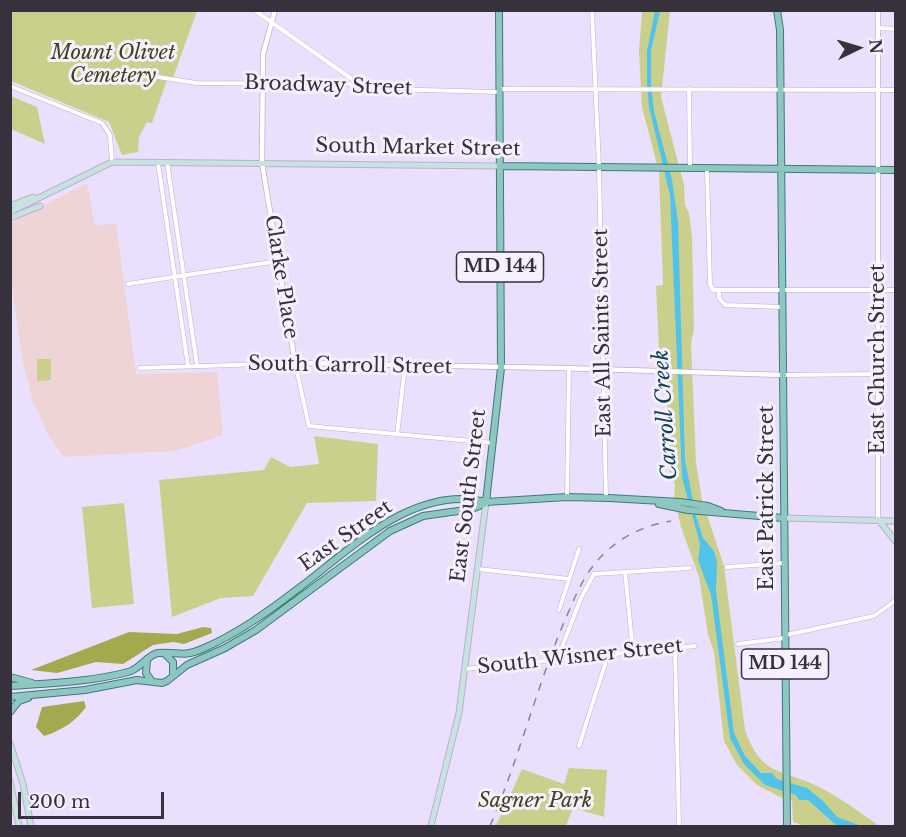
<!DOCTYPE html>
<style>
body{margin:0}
#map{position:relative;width:906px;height:837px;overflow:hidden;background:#ebdffe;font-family:"Libre Baskerville",serif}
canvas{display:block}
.frame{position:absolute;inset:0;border:12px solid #36313d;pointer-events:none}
.north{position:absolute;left:828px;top:18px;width:60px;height:60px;-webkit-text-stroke:4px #f5f0fd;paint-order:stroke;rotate:85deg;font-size:16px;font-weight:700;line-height:24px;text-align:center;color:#36313d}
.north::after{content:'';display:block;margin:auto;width:21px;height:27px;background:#36313d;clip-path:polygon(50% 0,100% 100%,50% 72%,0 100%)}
.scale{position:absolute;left:18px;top:792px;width:146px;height:27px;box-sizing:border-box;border:3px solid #36313d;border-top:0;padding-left:8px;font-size:18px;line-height:21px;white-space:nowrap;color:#36313d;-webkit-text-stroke:4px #f5f0fd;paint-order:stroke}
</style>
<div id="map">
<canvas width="906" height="837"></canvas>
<div class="frame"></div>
<div class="north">N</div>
<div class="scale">200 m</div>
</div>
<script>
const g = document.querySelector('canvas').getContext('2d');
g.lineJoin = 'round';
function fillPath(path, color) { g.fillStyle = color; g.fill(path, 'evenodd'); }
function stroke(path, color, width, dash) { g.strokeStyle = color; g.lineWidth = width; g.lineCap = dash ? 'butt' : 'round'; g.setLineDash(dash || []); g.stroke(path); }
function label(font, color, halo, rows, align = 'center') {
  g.font = font + ' "Libre Baskerville",serif'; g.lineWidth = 6; g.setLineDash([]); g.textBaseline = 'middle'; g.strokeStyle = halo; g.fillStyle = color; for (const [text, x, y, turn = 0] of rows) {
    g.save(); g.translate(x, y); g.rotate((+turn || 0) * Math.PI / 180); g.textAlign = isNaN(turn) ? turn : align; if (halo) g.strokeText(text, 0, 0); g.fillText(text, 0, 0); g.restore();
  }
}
const education = new Path2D(`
 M87 183 95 226 116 223 136 374 217 372 223 435 175 451 64 457 49 437 33 401 22 358 11 279 10 223Z`);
const green = new Path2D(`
 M10 11H197L173 78 168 77 152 123 147 122 139 137 138 152 122 155 109 122 11 81Z
 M642 11H670L661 97 684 185 685 205 689 213 692 237 694 329 691 343 696 463 702 500 724 566 745 730C761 774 776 768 813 784 835 794 860 812 879 826H805L793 822 792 800 780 797 757 785 737 765 724 741 714 652 708 634 699 577 681 527 674 498 675 485 666 462 668 372 660 371 656 286 663 285 659 172 642 107 639 52Z
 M11 96 37 107 45 144 11 129Z
 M37 359H51V380L37 381Z
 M314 436 378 444 376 501 307 503 253 596 221 598 172 617 159 480 264 470 271 457 290 467 319 464Z
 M124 503 134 604 92 608 82 507Z
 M569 768 607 770 604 817 573 808 566 826H496L522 769 564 784Z`);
const forest = new Path2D(`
 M203 627 211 628 212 633 184 644 173 642 153 645 123 664 96 662 57 673 31 670 129 632 177 634Z
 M84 701 86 707C76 721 61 731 44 736L36 727 42 707Z`);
const water = new Path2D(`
 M655 11H660L651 51V85L654 111 672 180 678 221 685 460 696 516 703 538 714 551 717 561 716 591 734 733 745 756 761 773H772L777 779 807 788 823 801 837 817 862 826H837L808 800H799L796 795 765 785 744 764 730 738 711 595 698 560 700 544 682 478 670 195 649 107 647 85V51Z`);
const minor = new Path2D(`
 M254 10 359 84
 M592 10 599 167 606 498
 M878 28 896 29
 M158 77 196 83 361 84 383 89 499 92
 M10 86 102 123 110 135 112 162
 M500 89 896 90
 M689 89 690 167
 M167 162 197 365
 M158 163 188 366
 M707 169 710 284 713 290H896
 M128 284 278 261
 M719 290V298L725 305 782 307
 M140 368 295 363 309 426 493 443
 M784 375 878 374
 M397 435 405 366
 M567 497 569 369
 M727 567 784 563
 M478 569 569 579
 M625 572 633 652
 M559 610 579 549
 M786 635 874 616 896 600
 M738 644 785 638
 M675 648 679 826
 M557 660 581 598 594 574 690 568
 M465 669 695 646
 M579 746 608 655`);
const tertiary = new Path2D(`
 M275 10 263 54 262 163 295 363 560 368
 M878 10V519
 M561 368 784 375`);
const secondary = new Path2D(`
 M10 206 33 197
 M10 212 112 162 500 166
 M10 218 40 206
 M783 518 896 521
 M878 519 896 542
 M10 743 23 784 31 826
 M10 781 19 826
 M431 826 459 713 486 502`);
const primary = new Path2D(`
 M777 10 780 30 787 826
 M500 166 896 170
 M486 502 501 368 499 10
 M659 504 688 510 783 518
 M166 655 173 662V674
 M147 661 146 673 151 680
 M10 677 32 683
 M10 686C49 683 90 682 128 672 140 669 147 655 158 653 177 651 182 658 202 649 237 634 269 611 299 588 351 549 414 484 486 502L567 497 609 498 680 502 708 506 721 511
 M10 697 85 690 137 680 162 683 167 681 187 665 225 648 256 630 390 531 423 516 472 509 486 503
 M10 712 19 701 28 698`);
const rail = new Path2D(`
 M490 826C518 761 535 693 562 627 571 607 579 584 593 566 612 541 640 526 671 521`);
const shields = [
 [500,267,87],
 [785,664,87]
];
const shieldNames = [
 ["MD 144",500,267],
 ["MD 144",785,664]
];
const parkNames = [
 ["Mount Olivet",113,53],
 ["Cemetery",113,76],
 ["Sagner Park",535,801]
];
const streetNames = [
 ["Broadway Street",328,86,2],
 ["South Market Street",418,148,1],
 ["Clarke Place",281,277,81],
 ["East All Saints Street",603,333,-91],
 ["East Church Street",878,359,-90],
 ["South Carroll Street",350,366,1],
 ["East South Street",469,496,-83],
 ["East Patrick Street",767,498,-90],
 ["East Street",346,536,-35],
 ["South Wisner Street",580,657,-6]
];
const waterNames = [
 ["Carroll Creek",666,415,-94]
];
fillPath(education, '#efd4d6');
fillPath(green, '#cad08b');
fillPath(forest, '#a4a94d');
fillPath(water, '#51c3eb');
stroke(minor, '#bcb0ce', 5);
stroke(tertiary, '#bcb0ce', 6);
stroke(secondary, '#bcb0ce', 7);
stroke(primary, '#3e7a78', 8);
stroke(minor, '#fff', 4);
stroke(tertiary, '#fff', 4.5);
stroke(secondary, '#c7e3e0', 5);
stroke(primary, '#8ec7c1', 6);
stroke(rail, '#8b8398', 1.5, [8, 8]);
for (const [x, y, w] of shields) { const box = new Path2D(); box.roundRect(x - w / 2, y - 15, w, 30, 4.5); g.fillStyle = '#f5f0fd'; g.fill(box); stroke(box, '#36313d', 1.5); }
label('bold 18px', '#36313d', null, shieldNames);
label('italic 20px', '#40421b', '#f5f0fd', parkNames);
label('20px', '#36313d', '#f5f0fd', streetNames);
label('italic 21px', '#104252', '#f5f0fd', waterNames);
</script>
